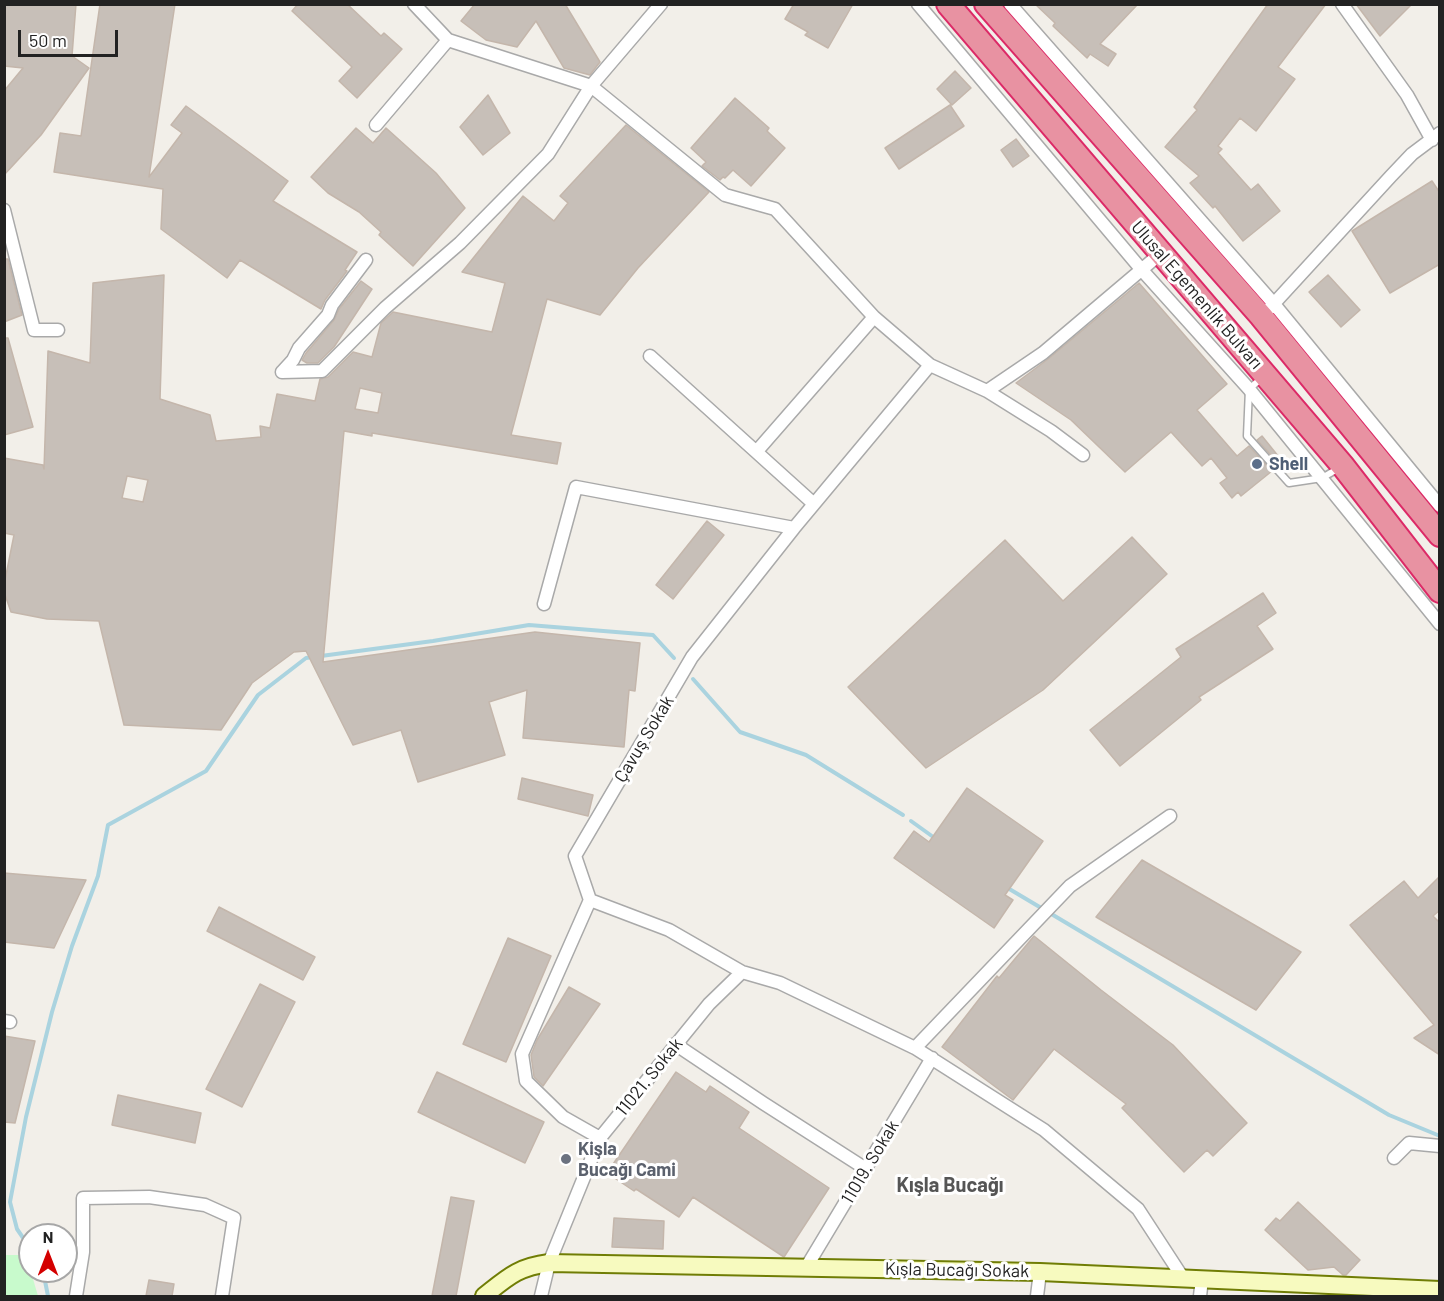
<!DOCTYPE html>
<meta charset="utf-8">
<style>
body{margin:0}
#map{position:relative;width:1444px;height:1301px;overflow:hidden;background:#f2efe9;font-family:Barlow,sans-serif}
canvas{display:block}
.frame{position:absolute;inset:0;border:6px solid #222;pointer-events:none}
.north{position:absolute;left:18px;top:1223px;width:60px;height:60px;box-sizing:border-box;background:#fff;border:2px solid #a7a7a7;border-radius:50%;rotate:0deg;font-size:16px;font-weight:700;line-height:24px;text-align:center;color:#222}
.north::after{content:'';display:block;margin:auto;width:21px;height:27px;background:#d40000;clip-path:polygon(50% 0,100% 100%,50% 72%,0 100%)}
.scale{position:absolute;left:18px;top:30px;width:100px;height:27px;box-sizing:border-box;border:3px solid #222;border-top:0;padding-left:8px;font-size:18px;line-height:21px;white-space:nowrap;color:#222;-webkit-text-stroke:4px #fff;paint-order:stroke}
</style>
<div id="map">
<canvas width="1444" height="1301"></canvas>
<div class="frame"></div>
<div class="north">N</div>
<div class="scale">50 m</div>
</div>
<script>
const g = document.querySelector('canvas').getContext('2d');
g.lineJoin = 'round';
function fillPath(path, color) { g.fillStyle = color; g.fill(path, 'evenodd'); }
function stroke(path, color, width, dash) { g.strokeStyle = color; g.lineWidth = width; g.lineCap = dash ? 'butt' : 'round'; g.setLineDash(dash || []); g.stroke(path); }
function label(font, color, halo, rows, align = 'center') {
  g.font = font + ' Barlow,sans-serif'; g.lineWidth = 6; g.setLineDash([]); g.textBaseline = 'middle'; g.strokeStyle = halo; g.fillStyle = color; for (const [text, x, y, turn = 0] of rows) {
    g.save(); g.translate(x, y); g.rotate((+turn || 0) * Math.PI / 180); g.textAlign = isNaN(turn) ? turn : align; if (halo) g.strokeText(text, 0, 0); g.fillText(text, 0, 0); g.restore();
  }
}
const park = new Path2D(`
 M5 1255H26L38 1296H5Z`);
const stream = new Path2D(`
 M693 679 740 732 806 755 903 815
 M911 821 936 839
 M1006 887 1389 1115 1440 1136
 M30 1248 17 1229 10 1202 26 1117 52 1012 72 946 98 876 108 825 206 771 258 695 306 658 433 641 529 625 653 635 674 658
 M43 1271 48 1296`);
const building = new Path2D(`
 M4 4H76L72 56 89 68 41 135 4 175V91L23 68 4 66Z
 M100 4H175L149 177 182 133 171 125 186 106 288 181 273 201 357 252 345 270 347 271 325 300 321 309 240 260 227 278 161 229 163 189 54 172 60 133 81 136Z
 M298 4H347L381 36 384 33 402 49 357 98 339 81 352 67 292 11Z
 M475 4H565L600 62 590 75 564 68 536 21 517 47 486 40 461 21Z
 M794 4H853L828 48 805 35 808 32 785 19Z
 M1035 4H1138L1100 44 1116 54 1108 66 1090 54 1087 58 1053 26 1055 23Z
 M1268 4H1326L1278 67 1295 79 1256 131 1240 118 1218 146 1222 149 1218 153 1251 190 1258 184 1280 211 1243 241 1215 206 1213 208 1190 183 1199 176 1165 147 1197 110 1194 107Z
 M1356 4H1412L1380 36Z
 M955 71 971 88 952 105 937 89Z
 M488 95 510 133 483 155 460 127Z
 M735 98 769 128 767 131 785 148 751 186 733 170 725 178 723 177 720 180 702 166 706 162 691 148Z
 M950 105 964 126 899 169 885 148Z
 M626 125 709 192 638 268 600 315 547 299 511 435 561 443 557 464 372 433V436L344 431 323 662 535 632 640 643 635 691 629 690 624 747 523 738 527 690 489 702 505 755 418 782 401 730 353 745 306 651 294 652 252 683 221 730 124 725 99 621 47 619 11 612 4 592V585L14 535 4 533V458L43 465 44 469 48 351 90 363 93 283 164 275 160 399 210 415 216 441 261 437 260 426 270 428 277 394 315 401 320 379 328 377 353 352 372 357 381 323 393 312 492 332 505 283 462 272 523 196 554 221 568 203 560 196ZM360 388 382 393 378 413 355 409ZM127 476 148 480 143 502 122 498Z
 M356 128 373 143 386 128 436 173 465 208 413 266 379 235 381 232 359 212 328 193 311 177Z
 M1016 139 1029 156 1013 167 1001 150Z
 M1432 181 1440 193V264L1390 293 1352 231Z
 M4 259H8L22 315 4 322Z
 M1328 275 1360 310 1341 327 1309 292Z
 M361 281 372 289 334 347 318 363H307L302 360 306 353 334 320 339 309Z
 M1139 283 1227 384 1197 410 1237 456 1249 446 1272 471 1241 496 1238 492 1232 498 1220 483 1227 478 1211 458 1202 466 1171 432 1125 472 1071 420 1016 383 1048 359Z
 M4 338H8L33 427 4 435Z
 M1262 436 1283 462 1280 465 1257 440Z
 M707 521 724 535 673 599 656 585Z
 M1132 537 1167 574 1043 690 926 768 848 687 1005 540 1063 601Z
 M1263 593 1276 613 1257 626 1273 649 1199 697 1201 700 1120 766 1090 730 1181 657 1176 649Z
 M522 778 593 795 588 816 518 799Z
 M967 788 1043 841 1005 895 1013 900 994 928 894 858 914 831 929 842Z
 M1142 860 1301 952 1256 1010 1096 917Z
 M4 873 86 880 54 948 4 942Z
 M1440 876V910L1433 916 1440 923V1055L1414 1038 1434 1025 1350 925 1404 881 1418 898Z
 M219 907 315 957 303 980 207 931Z
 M1034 936 1101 990 1173 1045 1247 1123 1213 1156 1207 1150 1184 1172 1122 1108 1126 1104 1054 1049 1013 1100 942 1047 997 976 999 978Z
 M508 938 551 956 506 1062 463 1044Z
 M260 984 295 1002 242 1107 206 1089Z
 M569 987 600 1004 543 1086 534 1077 531 1055 537 1040Z
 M4 1036 35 1041 15 1123 4 1122Z
 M437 1072 544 1122 525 1163 418 1112Z
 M676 1072 706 1092 710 1086 749 1112 739 1128 829 1188 784 1257 693 1197 679 1217 636 1189 634 1191 607 1173Z
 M118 1095 201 1113 195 1143 112 1125Z
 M451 1197 474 1201 456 1296H432Z
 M1298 1202 1360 1260 1346 1275H1343L1334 1267 1308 1270 1265 1230 1276 1218 1280 1221Z
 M614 1218 664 1221 663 1249 612 1247Z
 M149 1280 174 1284 172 1296H146Z`);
const lane = new Path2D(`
 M1263 377 1249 389 1247 436 1289 483 1322 478 1339 468`);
const street = new Path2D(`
 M414 4 448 40 591 86 661 4
 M918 4 1141 269 1249 389 1440 624
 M1010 4 1274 304 1440 506
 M1342 4 1407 95 1432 140
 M376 125 448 40
 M4 210 34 330H58
 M1269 309 1391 176 1412 154 1440 133
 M650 356 814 504
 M282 372 322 371 385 308 460 243 548 154 591 86 725 195 775 209 874 317 930 365 987 391 1051 431 1083 455
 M282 372 293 360 299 348 328 315 332 305 366 260
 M987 391 1043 353 1160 254
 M757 451 874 317
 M544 604 576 487 794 528
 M590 900 669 930 742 972 780 983 915 1048 1044 1130 1138 1209 1183 1278
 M4 1021 10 1022
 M675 1044 763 1103 866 1169
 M915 1048 1070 886 1170 816
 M600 1138 563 1117 526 1081 522 1054 590 900 575 856 692 657 794 528 930 365
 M1394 1158 1409 1143 1440 1146
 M807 1266 932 1058
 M76 1296 83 1252V1198L149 1197 205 1205 234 1218 222 1296
 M541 1296 549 1263 600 1138 709 1004 742 972
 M1037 1296 1040 1272
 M1200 1296 1202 1279`);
const secondary = new Path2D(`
 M484 1296C508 1277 518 1267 549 1263L1040 1272 1440 1290`);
const highway = new Path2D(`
 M948 4 1343 466 1440 591
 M986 4 1261 316 1440 535`);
const markers = [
 [1257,464,6,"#5c6f8a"],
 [566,1159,6,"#6b7280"]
];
const streetNames = [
 ["Ulusal Egemenlik Bulvarı",1197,295,49],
 ["Çavuş Sokak",644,739,-59],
 ["11021. Sokak",649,1077,-51],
 ["11019. Sokak",870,1162,-59],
 ["Kışla Bucağı Sokak",957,1270,1]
];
const serviceNames = [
 ["Shell",1269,464]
];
const worshipNames = [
 ["Kişla",578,1149],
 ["Bucağı Cami",578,1170]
];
const neighbourhoodNames = [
 ["Kışla Bucağı",950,1185]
];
fillPath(park, '#c8facc');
stroke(stream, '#aad3df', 4);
fillPath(building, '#c7bfb8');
stroke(building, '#c4b6ab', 1.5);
stroke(lane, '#a9a9a9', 9);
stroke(street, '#a9a9a9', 15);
stroke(secondary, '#707d05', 20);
stroke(highway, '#dc2a67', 26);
stroke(lane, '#fff', 6);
stroke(street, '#fff', 12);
stroke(secondary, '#f7fabf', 16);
stroke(highway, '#e892a2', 22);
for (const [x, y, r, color] of markers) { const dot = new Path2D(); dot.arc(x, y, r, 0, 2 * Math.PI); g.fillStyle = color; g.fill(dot); stroke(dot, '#fff', 2); }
label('18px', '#222', '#fff', streetNames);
label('bold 18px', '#4e5e75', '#fff', serviceNames, 'left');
label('bold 18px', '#5b616d', '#fff', worshipNames, 'left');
label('bold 20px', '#555', '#fff', neighbourhoodNames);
</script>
